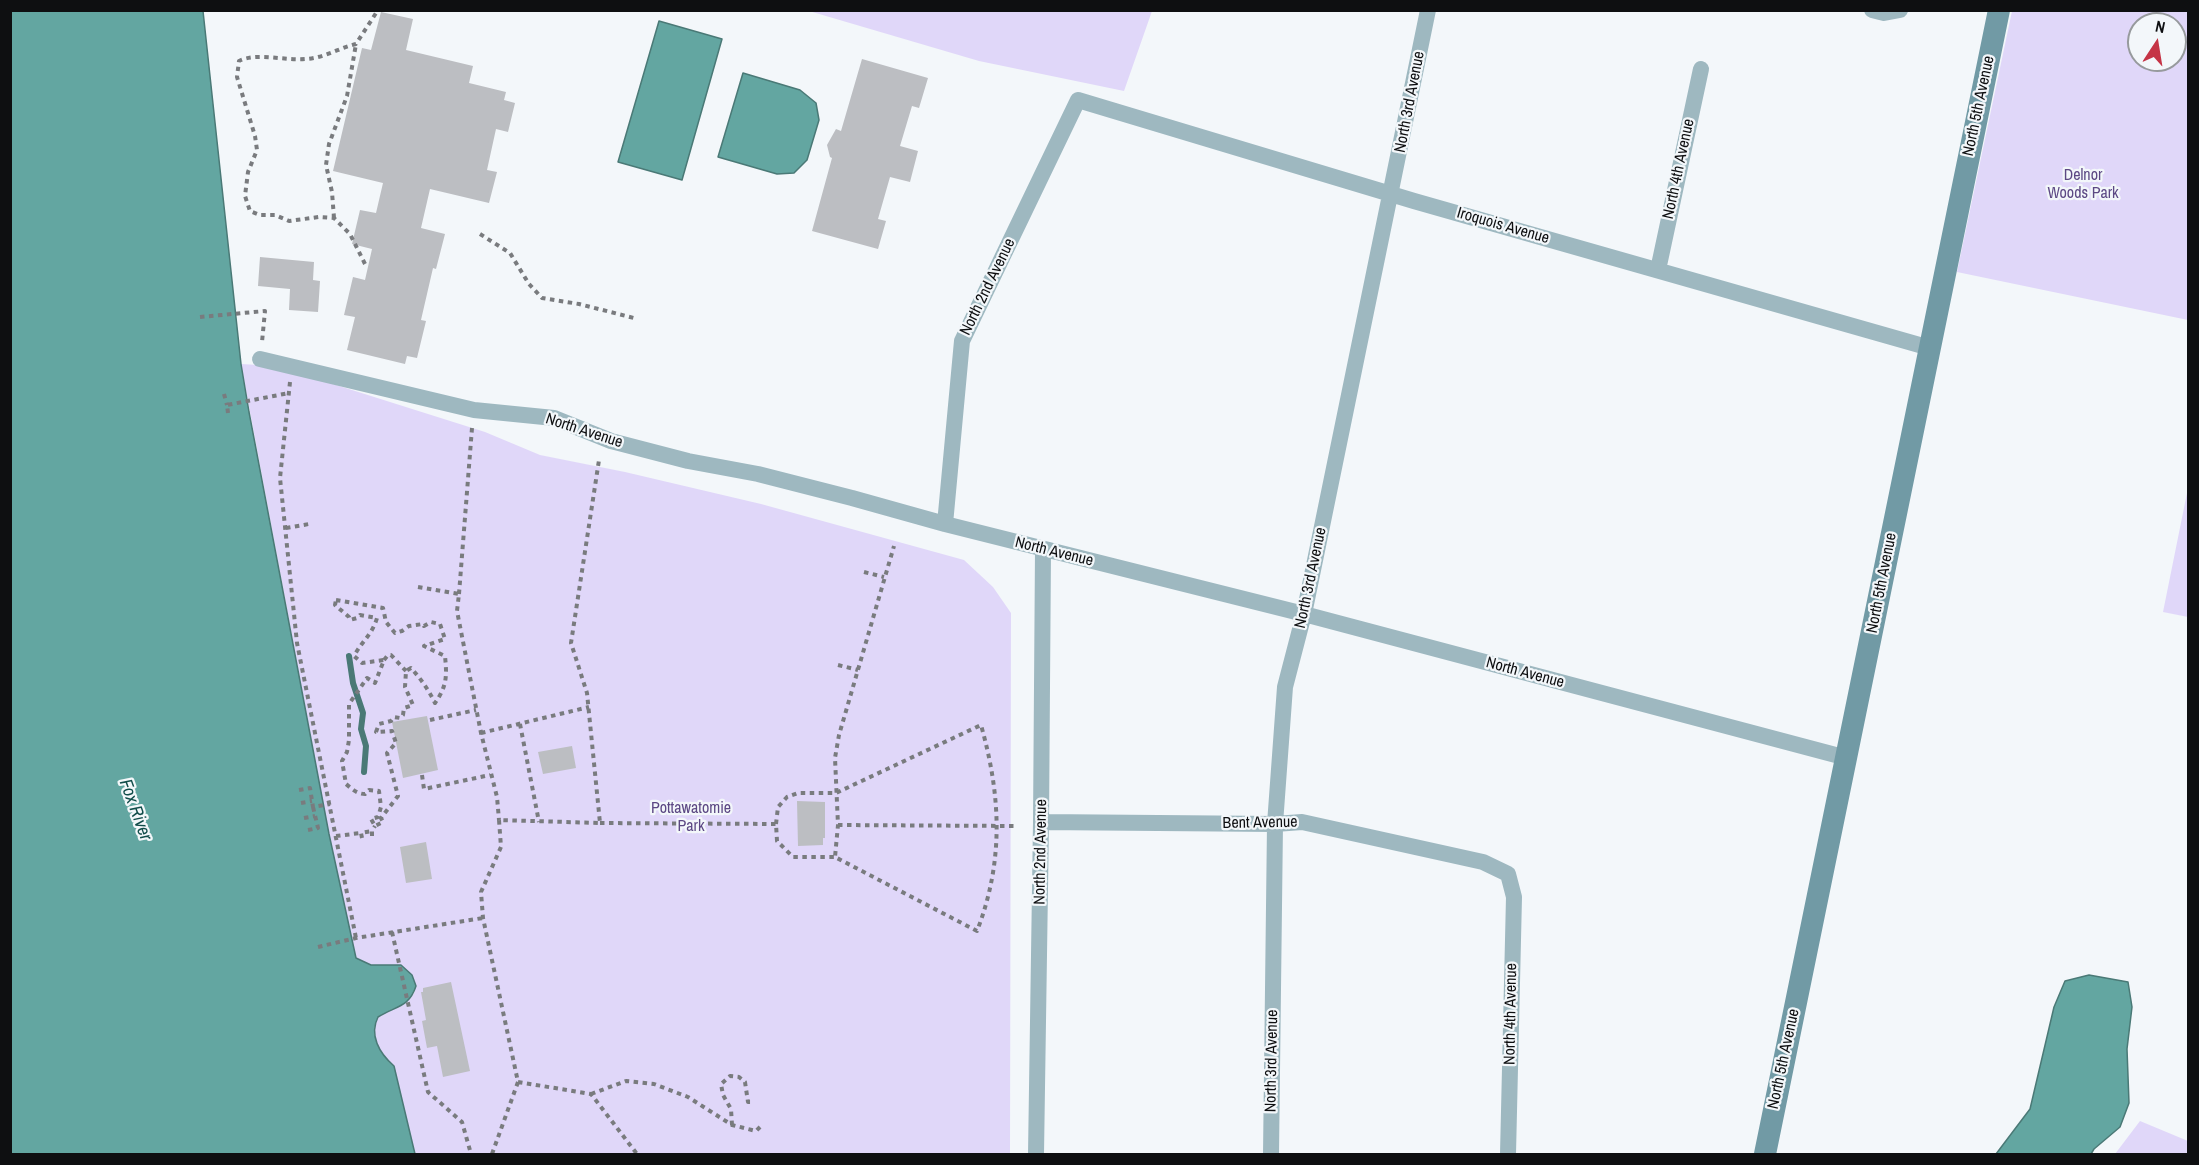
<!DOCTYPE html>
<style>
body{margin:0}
#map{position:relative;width:2199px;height:1165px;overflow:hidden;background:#f3f7fa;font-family:"Archivo Narrow",sans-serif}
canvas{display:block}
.frame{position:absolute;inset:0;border:12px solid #0e0f11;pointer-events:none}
.north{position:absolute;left:2127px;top:12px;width:60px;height:60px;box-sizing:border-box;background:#f3f7fa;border:2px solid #979a9d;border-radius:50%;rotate:12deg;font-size:16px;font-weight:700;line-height:24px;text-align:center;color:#0e0f11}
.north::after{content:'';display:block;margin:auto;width:21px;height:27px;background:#c53446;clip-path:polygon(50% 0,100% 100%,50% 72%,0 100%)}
</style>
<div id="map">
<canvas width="2199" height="1165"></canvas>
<div class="frame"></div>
<div class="north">N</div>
</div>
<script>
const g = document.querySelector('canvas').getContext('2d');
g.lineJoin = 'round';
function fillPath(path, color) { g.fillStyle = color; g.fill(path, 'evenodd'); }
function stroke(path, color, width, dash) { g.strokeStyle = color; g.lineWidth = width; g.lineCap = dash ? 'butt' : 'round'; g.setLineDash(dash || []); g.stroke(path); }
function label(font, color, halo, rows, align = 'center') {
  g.font = font + ' "Archivo Narrow",sans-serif'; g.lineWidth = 4.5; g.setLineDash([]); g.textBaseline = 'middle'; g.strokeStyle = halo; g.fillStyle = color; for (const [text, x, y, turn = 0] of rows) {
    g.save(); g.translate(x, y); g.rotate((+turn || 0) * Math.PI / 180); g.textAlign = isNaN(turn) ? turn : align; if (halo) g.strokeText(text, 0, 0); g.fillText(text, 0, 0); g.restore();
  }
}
const green = new Path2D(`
 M809 11H808H1152L1124 91 979 61Z
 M2012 11H2188V320L1957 272ZM2139 24H2175V60H2139Z
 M241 364 276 366 485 432 540 455 625 472 761 504 964 560 993 587 1011 613 1010 1154H415L394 1066C379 1053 369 1035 378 1017 392 1008 408 1007 415 991L379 965H371L356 958 329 834Z
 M2188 488V617L2163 612Z
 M2140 1121 2188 1141V1154H2115Z`);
const water = new Path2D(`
 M10 11H203L241 364 249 412 329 834 356 958 371 965H401L412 975 416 986C409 1008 395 1006 378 1017 369 1035 379 1053 394 1066L415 1154H11Z
 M659 21 722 39 682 180 618 162Z
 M743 73 800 90 816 103 819 120 807 160 794 173 777 174 718 157Z
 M2089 975 2128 982 2132 1007 2127 1049 2129 1103 2120 1127 2094 1149 2091 1154H1996L2030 1109 2054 1007 2065 981Z`);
const stream = new Path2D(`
 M349 656 353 683 363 713 361 729 366 746 364 772`);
const building = new Path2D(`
 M381 12 413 19 406 50 473 66 469 83 506 92 504 100 515 103 508 132 496 129 487 170 497 172 489 203 430 189 421 228 445 234 436 269 433 268 421 320 426 321 417 358 407 356 405 364 347 350 355 317 344 315 353 277 365 280 372 249 352 244 360 210 376 213 383 183 333 171 362 48 371 50Z
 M862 59 928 78 919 108 912 106 900 146 918 151 910 182 890 177 878 219 886 221 878 249 812 231 832 158 830 157 827 145 836 129 841 131Z
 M260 257 314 262 313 280 320 281 318 312 289 310 290 289 258 286Z
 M427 716 438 770 403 778 392 722Z
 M572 746 576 768 543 774 538 752Z
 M797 801 825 802V838H823V845L798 846Z
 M426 842 432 879 406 883 400 847Z
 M451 982 470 1071 443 1077 437 1046 427 1048 422 1021 426 1020 421 992H423V988Z`);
const path = new Path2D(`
 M334 218 332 192 326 165 329 144 347 96 356 44
 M480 234 510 253 529 284 542 298 579 304 634 318
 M365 264 350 234 334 218 319 217 289 221 275 215H260L250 211 245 196 248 172 257 150 255 136 237 77 239 61C257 52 285 61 306 59 324 58 339 48 356 44L378 10
 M200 317 265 311 262 342
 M290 382 280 478 297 643 356 938
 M224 394 227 405
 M228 413 227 405 289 393
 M286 528 309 524
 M864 572 884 577
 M418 587 459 594 457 611 481 733 497 797 499 820
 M459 594 472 428
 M336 600 383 608 386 622 395 633 402 631 409 626 423 624 424 626 431 622 440 624 445 639 424 646 445 656C447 676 447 686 435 703 428 689 421 679 411 668L406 671 405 687 413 705 404 708 403 715 400 718 394 717 391 721 379 724 376 732 392 731 396 743 387 753 398 796 381 818 383 822 375 826 371 819 378 817 381 807 379 791 369 790 365 794C357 794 352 789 346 784L342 761 347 752 349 740V704L367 678 375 683 384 660 362 663 354 656C362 641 372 635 377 618L360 615 357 618 350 620 349 617 335 605Z
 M384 660 388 655H391L406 671
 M838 665 858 670
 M430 720 476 710
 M520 724 539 822
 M481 733 589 707
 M422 775 424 789 490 775
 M299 790 310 788 313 807 330 804
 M301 803 312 801
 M304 818 315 816
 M600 823 776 824 777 841 793 857H835
 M776 824 778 807 787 797 798 793H836L981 725C1001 796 1004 861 977 931L835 857 838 825 835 758 839 735 894 546
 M838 825 1015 826
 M308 830 318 828 313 807
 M336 836 361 833
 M372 836V831L375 826
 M362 838 361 833 372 831
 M392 932 428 1092 462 1122 471 1154
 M318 947 356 938 483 918
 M518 1082 591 1094 637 1154
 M591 1094 626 1081 654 1084 688 1097 732 1125 756 1131 763 1124
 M732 1125 731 1109 723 1095 721 1084 730 1076 739 1077 745 1082 748 1102H754
 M492 1154 518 1082 483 918 481 892 501 847 499 820 600 823 587 693 571 643 599 460`);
const minor = new Path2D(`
 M1872 10 1884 13 1900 10
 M1658 270 1701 69
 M260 359 474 410 554 418 611 441 688 461 758 474 852 498 945 524 1304 614 1847 758
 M945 524 962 341 1078 100 1414 201 1930 348
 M1041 822 1275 824 1302 822 1483 862 1508 874 1514 897 1508 1154
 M1036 1154 1041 822 1043 550
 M1271 1154 1275 824 1285 687 1304 614 1428 10`);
const secondary = new Path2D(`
 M1765 1154 1999 10`);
const streetNames = [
 ["North 3rd Avenue",1410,102,-79],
 ["North 5th Avenue",1979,106,-78],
 ["North 4th Avenue",1679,169,-78],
 ["Iroquois Avenue",1503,226,16],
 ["North 2nd Avenue",988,287,-64],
 ["North Avenue",584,431,18],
 ["North Avenue",1054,552,14],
 ["North 3rd Avenue",1311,578,-78],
 ["North 5th Avenue",1882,583,-79],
 ["North Avenue",1525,673,15],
 ["Bent Avenue",1260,823,-1],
 ["North 2nd Avenue",1041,852,-89],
 ["North 4th Avenue",1511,1014,-89],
 ["North 5th Avenue",1784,1059,-78],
 ["North 3rd Avenue",1272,1061,-89]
];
const parkNames = [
 ["Delnor",2083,176],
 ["Woods Park",2083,194],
 ["Pottawatomie",691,809],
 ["Park",691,827]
];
const waterNames = [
 ["Fox River",135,810,70]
];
fillPath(green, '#e0d7f9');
fillPath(water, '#63a6a1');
stroke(water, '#4a7976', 1.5);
stroke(stream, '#4a7976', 6);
fillPath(building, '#bcbec2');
stroke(path, '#797b7e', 4, [4.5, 4.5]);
stroke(minor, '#9eb8c0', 16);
stroke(secondary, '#719aa5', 22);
label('16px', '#0e0f11', '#f3f7fa', streetNames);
label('16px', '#5c4884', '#f3f7fa', parkNames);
label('italic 18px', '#114d4a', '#f3f7fa', waterNames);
</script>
